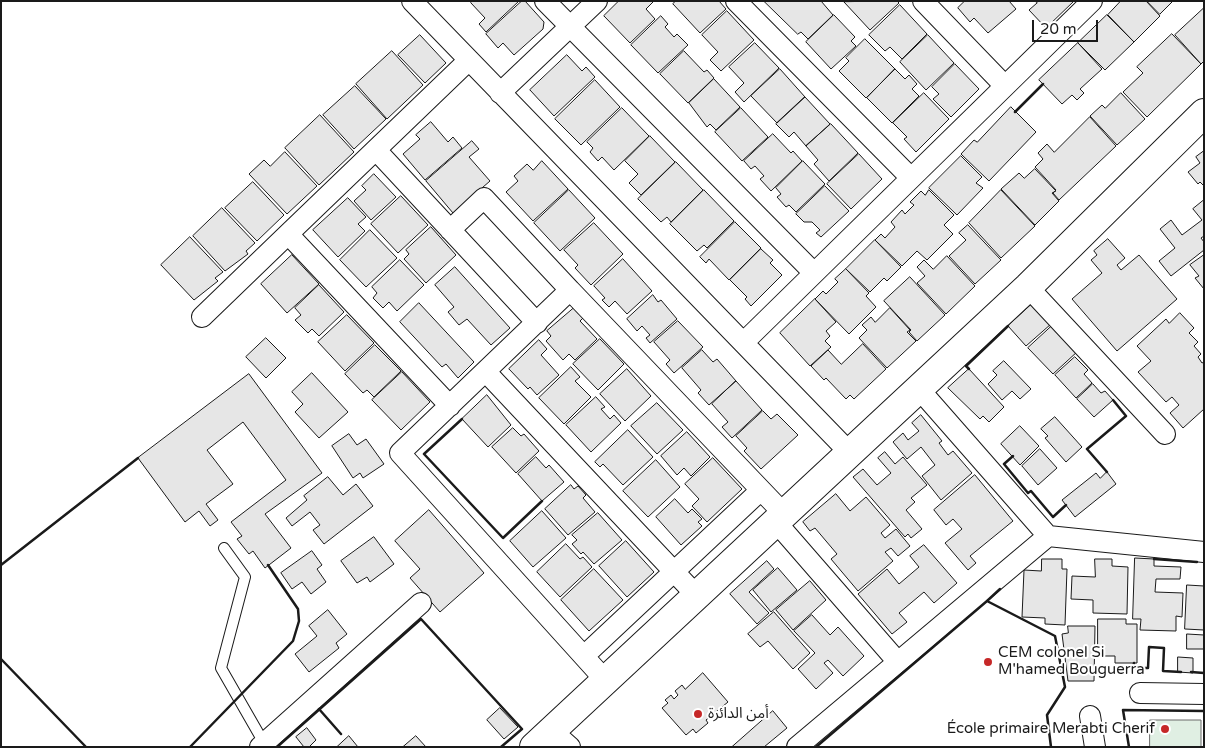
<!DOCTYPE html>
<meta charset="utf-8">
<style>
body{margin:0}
#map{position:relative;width:1205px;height:748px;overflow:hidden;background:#fff;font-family:"Varela Round",sans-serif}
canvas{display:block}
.frame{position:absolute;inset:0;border:2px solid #1a1a1a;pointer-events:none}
.scale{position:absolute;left:1032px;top:20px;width:66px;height:22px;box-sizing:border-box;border:2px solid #1a1a1a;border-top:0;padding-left:6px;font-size:15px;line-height:18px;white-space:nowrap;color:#1a1a1a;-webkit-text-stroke:4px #fff;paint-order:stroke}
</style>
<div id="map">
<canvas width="1205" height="748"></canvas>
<div class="frame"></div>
<div class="scale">20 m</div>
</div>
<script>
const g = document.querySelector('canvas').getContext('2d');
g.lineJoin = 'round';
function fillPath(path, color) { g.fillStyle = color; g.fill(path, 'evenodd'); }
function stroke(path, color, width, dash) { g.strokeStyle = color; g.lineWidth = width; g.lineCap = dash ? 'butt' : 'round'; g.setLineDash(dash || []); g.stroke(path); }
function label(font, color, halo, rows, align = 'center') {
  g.font = font + ' "Varela Round","Noto Sans Arabic",sans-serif'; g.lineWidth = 4; g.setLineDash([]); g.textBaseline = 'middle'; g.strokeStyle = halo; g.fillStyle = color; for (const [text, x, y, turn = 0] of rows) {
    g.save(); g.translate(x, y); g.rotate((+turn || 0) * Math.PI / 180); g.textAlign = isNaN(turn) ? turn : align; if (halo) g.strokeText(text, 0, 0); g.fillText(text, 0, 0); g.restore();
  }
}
const green = new Path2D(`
 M1150 720H1201V747H1150Z`);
const building = new Path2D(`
 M472 1H519L486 32 479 24 485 18 471 3Z
 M522 1H525L544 22 543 29 514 55 503 43 498 48 486 34Z
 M619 1H654L646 9 655 19 630 43 604 16Z
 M676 1H719L726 9 700 33 673 4Z
 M764 1H821L833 15 808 39 801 32 798 34Z
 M897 1 899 3 870 30 844 2Z
 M965 1H1009L1016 9 988 33 974 18 970 22 958 8Z
 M1035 1H1074L1046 28 1029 10 1037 3Z
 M1121 1H1146L1160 16 1134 42 1108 15Z
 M1147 1H1173L1160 14Z
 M900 5 927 34 902 59 890 47 885 51 869 35Z
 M1204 8V61L1201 64 1175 35Z
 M727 11 754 40 721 71 710 60 718 52 702 35Z
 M834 15 855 37 851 41 856 46 831 69 806 42Z
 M1107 15 1134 42 1105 70 1078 43Z
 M661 16 668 24 665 27 674 37 677 34 688 45 658 73 631 45Z
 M1172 34 1201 64 1147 117 1123 92 1143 73 1137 67Z
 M420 35 446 63 425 83 398 55Z
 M928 35 954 63 926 90 900 62Z
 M865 39 895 69 866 98 839 71 849 61 846 58Z
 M755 43 779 68 744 102 735 92 744 83 729 67Z
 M1078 43 1102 69 1080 89 1084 93 1077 100 1072 95 1062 104 1039 80Z
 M392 51 423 85 387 119 356 84Z
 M684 51 704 72 707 70 714 78 688 103 660 74Z
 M567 55 582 71 586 67 595 77 554 116 530 90Z
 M955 64 979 89 951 117 933 99 939 94 932 87Z
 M780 69 805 97 777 123 751 96Z
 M895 69 905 79 909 75 917 84 912 89 919 96 892 123 867 98Z
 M714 79 740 107 716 130 710 124 707 127 689 103Z
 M595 80 620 107 581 145 555 119Z
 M355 86 386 119 354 149 323 115Z
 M924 93 949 119 916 152 904 139 907 137 893 123Z
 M1121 93 1145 119 1117 145 1090 116 1102 105 1105 108Z
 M805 97 830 124 806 146 794 132 789 137 776 124Z
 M1011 107 1036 132 989 181 961 154 974 140 977 142Z
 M622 108 649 136 614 170 602 157 598 161 590 152 593 148 587 142Z
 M741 108 768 137 742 161 715 132Z
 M320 115 354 152 319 185 285 148Z
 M1090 117 1116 146 1059 200 1053 193 1056 190 1035 167 1043 159 1038 153 1047 144 1054 152Z
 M431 122 448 142 453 137 462 148 425 180 403 154 420 139 416 135Z
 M831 124 858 153 829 181 814 164 818 160 806 146Z
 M773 134 791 153 793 151 802 161 771 191 760 179 764 176 755 166 751 169 744 161Z
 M650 136 675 162 641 195 629 183 638 174 625 161Z
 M472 141 479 149 469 157 490 181 453 213 426 181Z
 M1204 151V186L1200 182 1198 184 1188 172 1200 163 1196 157Z
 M285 152 317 186 287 214 249 174 264 160 270 166Z
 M859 154 882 179 851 209 827 184Z
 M961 156 982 177 976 183 983 188 957 215 929 188Z
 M542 161 568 189 533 221 506 192 518 181 514 176 527 164 533 170Z
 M803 161 825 184 796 212 789 205 786 207 777 197 781 194 776 188Z
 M676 162 703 190 671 222 667 217 661 222 638 199Z
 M1035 169 1056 191 1052 193 1059 201 1035 225 1001 189 1019 173 1024 178Z
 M374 174 396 197 371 220 354 201 366 190 362 186Z
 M253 182 284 215 257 241 225 208Z
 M825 186 849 211 821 237 816 233 820 230 812 222H804L796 214Z
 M569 190 595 218 560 251 534 223Z
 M704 190 734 221 707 248 704 245 697 251 670 224Z
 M929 190 954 215 944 225 953 234 927 260 917 251 902 266 875 240 881 234 885 238 895 227 891 222 902 210 905 214 914 205 910 202 921 191 925 195Z
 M1001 190 1035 226 1001 258 969 223Z
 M401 196 428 225 398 253 371 224Z
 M348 198 366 217 358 224 365 231 338 257 313 230Z
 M1204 200V236L1201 238 1204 242V250L1171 276 1159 261 1175 248 1160 229 1171 220 1182 235 1202 220 1193 209Z
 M222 208 255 243 246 251 248 254 225 271 193 236Z
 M735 222 761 248 729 280 709 259 706 263 700 257Z
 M594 223 623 254 591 285 575 268 578 265 564 250Z
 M968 225 1001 260 975 284 949 256 966 240 959 233Z
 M431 227 456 255 426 283 404 259 409 254 406 250Z
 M370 230 397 258 366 287 340 260Z
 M190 237 223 272 215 278 218 281 194 300 161 265Z
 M1108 239 1125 258 1117 265 1121 270 1139 255 1177 299 1117 351 1072 299 1102 273 1091 260 1097 255 1094 251Z
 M875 240 901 267 887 281 884 278 870 292 846 269Z
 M761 249 773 260 770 263 782 275 751 306 745 299 747 297 730 280Z
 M292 255 319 284 287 313 261 284Z
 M1204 255V289L1195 278 1199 276 1190 265Z
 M947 256 975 286 946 314 917 283 925 276 917 267 924 260 933 269Z
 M623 259 652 291 627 314 615 301 609 307 602 300 605 298 594 286Z
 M400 260 424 285 397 311 389 302 383 308 373 298 377 293 372 287Z
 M455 267 510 328 491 345 467 319 459 325 448 312 454 307 435 285Z
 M846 269 869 293 866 296 876 307 849 334 815 299 823 291 826 294 838 282 835 279Z
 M910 277 945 315 917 341 909 332 911 330 884 301Z
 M319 285 344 312 319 336 312 329 308 333 295 320 301 315 295 308Z
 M653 295 658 302 661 300 677 319 650 343 646 338 650 335 642 326 637 331 627 319Z
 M815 299 836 322 826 331 830 336 825 341 831 347 810 366 780 333Z
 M419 303 474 362 458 378 446 364 442 367 400 322Z
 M1032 304 1051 324 1026 346 1008 326Z
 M574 308 583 318 580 321 597 339 575 360 569 354 563 360 546 341 551 336 547 331Z
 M890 308 910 330 907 332 916 341 887 368 859 338 867 330 862 325 871 317 875 322Z
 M1180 313 1194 328 1189 333 1198 342 1194 346 1201 354 1198 357 1202 363 1204 362V409L1183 428 1170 413 1179 405 1172 397 1166 402 1138 372 1151 361 1137 346 1166 319 1169 323Z
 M347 315 374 343 345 371 318 342Z
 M678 321 703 347 674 373 666 364 670 360 654 342Z
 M1053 325 1078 351 1053 374 1028 348Z
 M266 338 286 358 266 378 246 357Z
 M600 339 624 364 598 390 573 364Z
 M539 340 547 349 541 355 559 375 537 395 530 387 528 389 509 369Z
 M863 344 886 369 854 399 850 395 846 399 826 378 824 380 811 366 828 350 841 364Z
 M375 345 401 371 374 397 367 390 363 393 345 374Z
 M702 350 713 362 717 359 736 381 709 405 698 393 701 390 682 368Z
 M1075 357 1088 370 1084 374 1092 383 1076 398 1055 375Z
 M1004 361 1031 389 1020 399 1012 391 1002 400 988 384 997 375 993 371Z
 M571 367 580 377 575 381 591 397 564 424 539 398Z
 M627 369 651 396 625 421 600 394Z
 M969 369 1004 407 989 422 983 416 980 419 948 388Z
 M402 372 430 402 401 430 372 400Z
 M312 373 348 412 319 438 295 412 303 404 292 392Z
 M249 374 322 473 265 514 291 548 265 568 253 551 249 554 237 539 242 536 231 522 286 480 243 422 207 450 233 484 206 504 218 520 210 526 199 511 185 522 138 458Z
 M736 381 762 410 732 438 722 427 728 422 712 404Z
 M1093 384 1101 393 1105 391 1113 400 1094 417 1077 399Z
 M487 395 511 425 488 447 462 419Z
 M596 397 605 407 601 409 610 419 614 415 621 423 591 452 566 425Z
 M657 403 683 430 657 454 631 426Z
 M763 411 771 419 777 414 798 435 761 469 744 451 747 448 736 436Z
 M921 415 942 441 939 443 948 455 953 451 972 473 941 500 922 476 935 465 921 447 907 459 893 442 903 433 908 440 919 431 912 423Z
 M1055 417 1082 447 1066 462 1045 438 1048 436 1041 429Z
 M1020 426 1039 446 1020 465 1001 444Z
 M513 428 521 436 524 434 539 451 516 473 492 447Z
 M628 430 653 457 623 485 603 464 600 467 595 462Z
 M687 432 710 457 691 476 684 468 677 475 661 456Z
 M349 434 357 445 366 439 384 464 363 478 360 473 353 478 332 446Z
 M1040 449 1057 468 1038 485 1022 466Z
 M885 452 895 464 903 457 927 485 911 498 915 502 906 510 922 529 911 538 908 534 905 537 853 477 863 469 877 485 891 473 878 458Z
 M536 457 546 468 549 465 564 482 542 501 518 474Z
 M713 458 742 489 707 522 692 506 699 499 685 484Z
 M656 460 680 487 648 517 623 491Z
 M1107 472 1116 484 1075 517 1062 500 1096 473 1100 478Z
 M975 475 1013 521 970 556 976 563 968 570 945 543 962 529 953 519 946 525 934 510Z
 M328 477 343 495 356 484 373 506 324 544 313 530 320 525 310 512 292 526 286 518 307 500 304 496Z
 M571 485 574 489 578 486 586 495 583 498 595 512 568 535 545 509Z
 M836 494 850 511 866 497 890 525 881 533 885 538 896 529 910 546 898 556 891 548 885 552 893 561 858 591 831 559 837 554 815 528 810 531 803 522Z
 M675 499 688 513 692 509 702 519 698 522 702 526 681 545 656 517Z
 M429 510 484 573 440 612 410 578 420 569 395 541Z
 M542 511 566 538 533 567 510 541Z
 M598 513 622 540 594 564 583 552 581 554 572 544 577 540 572 535Z
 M374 537 394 564 370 582 367 577 357 583 341 561Z
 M626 541 654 572 627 597 599 566Z
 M566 544 580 559 583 557 592 567 560 597 537 572Z
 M924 545 957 583 934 603 924 592 899 613 907 622 892 634 858 594 887 569 899 584 919 567 910 556Z
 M312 551 322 565 317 569 326 582 311 594 302 582 292 589 281 573Z
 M1135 558 1154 559V566L1181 567 1180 579H1156L1155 592 1183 593 1182 617 1176 616V631L1140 630 1141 619H1133Z
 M1042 559H1062V569H1067L1065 625 1045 624V618L1022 617 1024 570 1041 571Z
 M1095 559H1112V566L1128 567 1127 614 1093 613V600L1071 599 1072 576 1095 577Z
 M767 561 774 569 749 592 769 613 757 624 730 594Z
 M778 568 797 590 771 612 753 590Z
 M594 569 623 600 589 631 561 600Z
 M810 581 826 600 793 630 776 610Z
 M1187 585 1204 586V630L1185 629Z
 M328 610 347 634 336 643 339 648 309 672 295 654 317 636 309 626Z
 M774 612 810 653 793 669 768 641 760 647 748 634Z
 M812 615 830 635 838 627 864 656 843 676 828 660 824 663 833 673 816 689 798 669 815 653 794 631Z
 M1098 619H1126V624H1137V663H1115V656H1098Z
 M1068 626H1095L1094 681H1068L1062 634 1068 633Z
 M1187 634 1204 635V649H1187Z
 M1178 657 1193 658V673L1178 672Z
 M703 673 728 702 706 720 708 723 696 733 693 729 686 735 662 708 668 703 665 700 671 695 674 699 678 695 675 691 682 685 685 689Z
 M500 708 518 727 504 739 487 720Z
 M773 711 787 728 764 747H732Z
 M307 728 316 740 309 747H304L296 737Z
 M349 736 358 747H337Z
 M416 736 426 747H403Z`);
const service = new Path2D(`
 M224 548 245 577 221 668 264 743`);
const minor = new Path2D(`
 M412 1 850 453
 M545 1 814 273
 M736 1 911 178
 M923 1 1004 85
 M500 93 597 1
 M376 150 537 323
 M450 230 484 198 570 290
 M1028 287 1165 434
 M202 317 288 234
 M744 342 1092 1
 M486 372 697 596
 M919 389 1048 536
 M450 406 288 234 469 60
 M776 522 897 661
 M584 656 761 490
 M606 681 400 453 570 290 784 514
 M1140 693 1204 694
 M1090 716 1095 747
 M552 731 570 747
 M260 747 421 603
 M797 747 1048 536 1204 552`);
const secondary = new Path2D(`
 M534 747 1028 287 1204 113`);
const wall = new Path2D(`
 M1015 112 1043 84
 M969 369 966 366 1008 326
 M462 419 424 454 503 538 542 501
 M1013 456 1004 464 1028 493 1031 491 1053 517 1066 505
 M1107 472 1087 449 1126 416 1113 400
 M1154 559 1197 562
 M1 565 138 458
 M987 601 1000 589
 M1 659 86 747
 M1134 663 1133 668H1148L1149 647 1164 648 1163 671 1181 672
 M1191 672 1204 673
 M319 709 341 734
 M190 747 293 641 299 621 298 609 268 565
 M277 747 421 619 522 729 501 747
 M816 747 987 601 1055 636 1065 687 1047 715 1051 747
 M1129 747 1123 710 1204 711`);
const markers = [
 [988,662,5,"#c62828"],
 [698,714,5,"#c62828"],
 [1165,729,5,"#c62828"]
];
const poiNames = [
 ["CEM colonel Si",998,653],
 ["M'hamed Bouguerra",998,670],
 ["أمن الدائرة",708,714],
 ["École primaire Merabti Cherif",1155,729,"right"]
];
fillPath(green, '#e0efe3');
stroke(green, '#6a6a6a', 1);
fillPath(building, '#e6e6e6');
stroke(building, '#1a1a1a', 1);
stroke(service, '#1a1a1a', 12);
stroke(minor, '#1a1a1a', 22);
stroke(secondary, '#1a1a1a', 30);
stroke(service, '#fff', 10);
stroke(minor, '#fff', 20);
stroke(secondary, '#fff', 28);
stroke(wall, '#1a1a1a', 2.5);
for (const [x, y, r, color] of markers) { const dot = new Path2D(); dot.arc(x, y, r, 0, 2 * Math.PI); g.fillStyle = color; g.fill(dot); stroke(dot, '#fff', 2); }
label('15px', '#1a1a1a', '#fff', poiNames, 'left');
</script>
